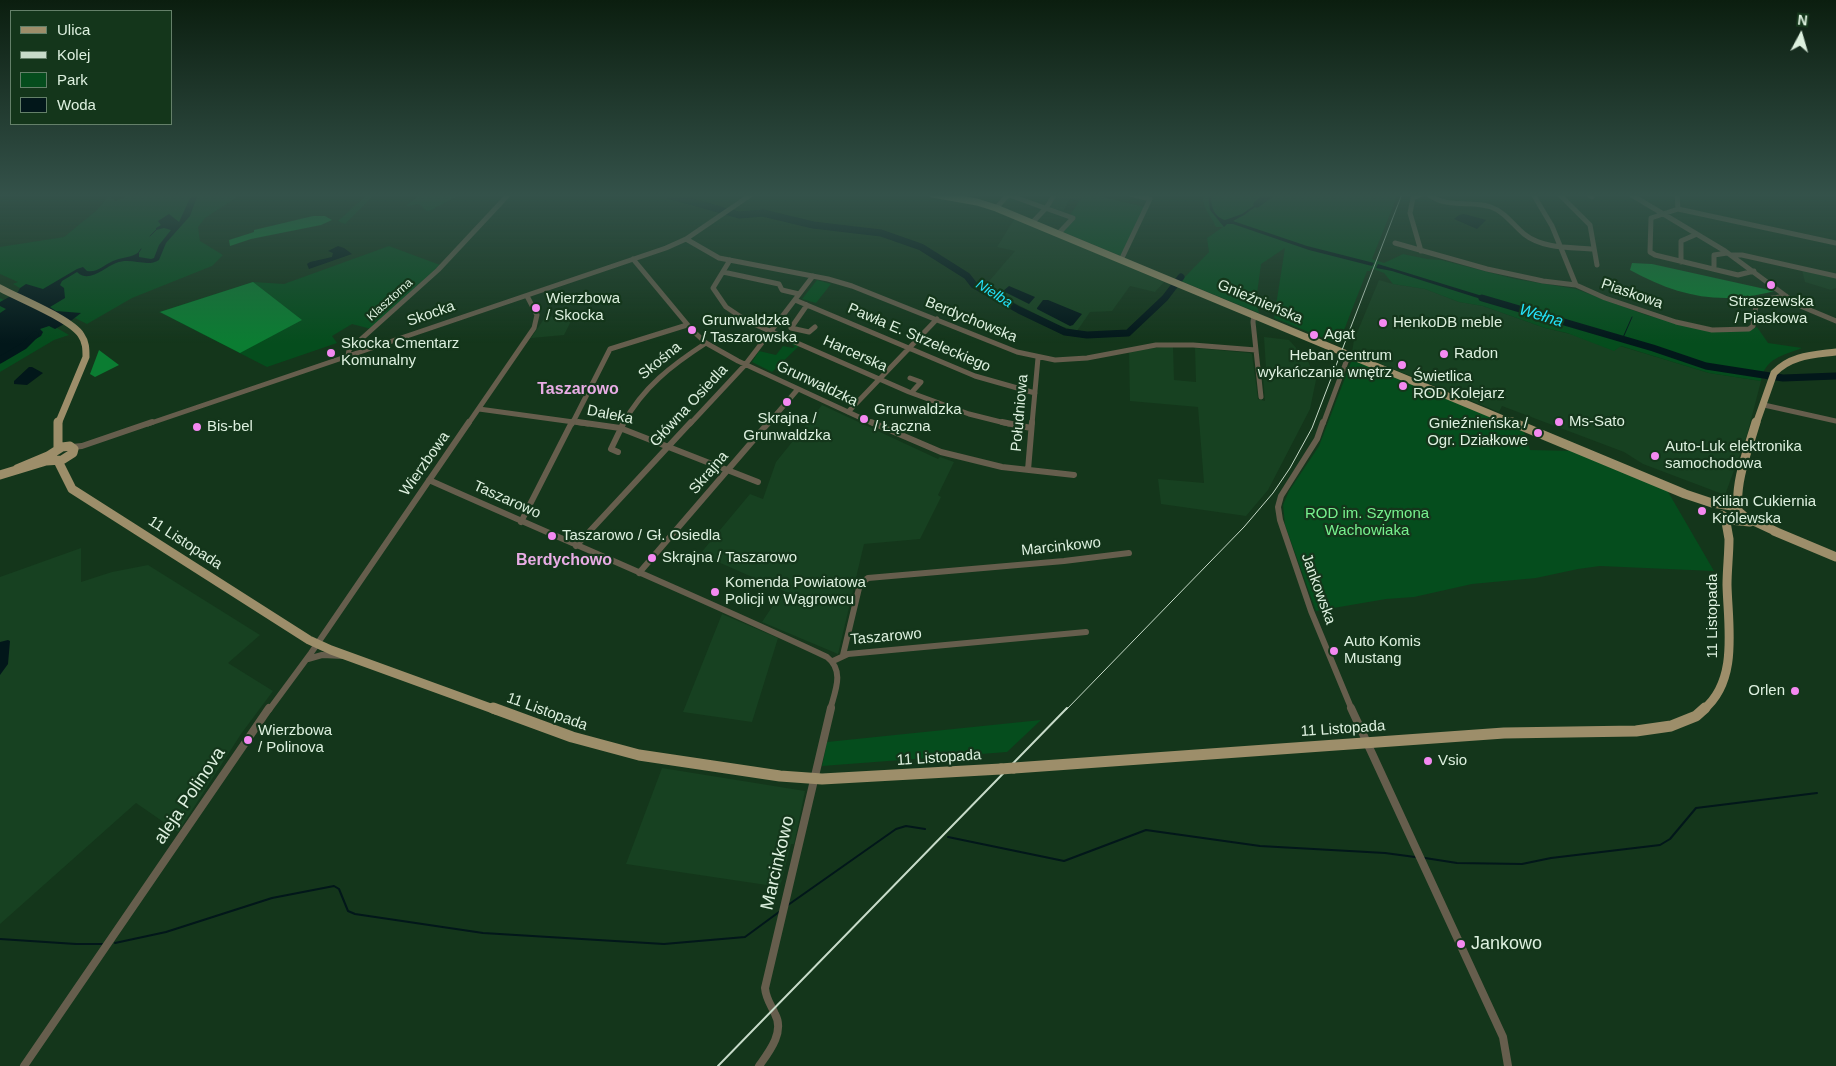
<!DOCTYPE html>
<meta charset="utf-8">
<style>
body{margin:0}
#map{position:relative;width:1836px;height:1066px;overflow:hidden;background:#14361b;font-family:Helvetica,sans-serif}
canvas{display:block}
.legend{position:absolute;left:10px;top:10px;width:162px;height:115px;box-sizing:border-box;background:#14361b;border:1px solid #648069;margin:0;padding:6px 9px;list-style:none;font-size:15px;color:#ddf0df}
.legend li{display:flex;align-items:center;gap:10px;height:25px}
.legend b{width:25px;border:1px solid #648069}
.north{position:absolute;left:1776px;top:10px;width:50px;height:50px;-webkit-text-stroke:4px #14361b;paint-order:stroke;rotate:6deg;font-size:14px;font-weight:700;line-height:20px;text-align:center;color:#ddf0df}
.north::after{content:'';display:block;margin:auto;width:18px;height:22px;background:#ddf0df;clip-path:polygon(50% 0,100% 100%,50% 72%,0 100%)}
</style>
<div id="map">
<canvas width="1836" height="1066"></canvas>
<ul class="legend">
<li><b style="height:6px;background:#9d8e6a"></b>Ulica</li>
<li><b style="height:6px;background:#c7dbc9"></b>Kolej</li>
<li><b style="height:14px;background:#054d1d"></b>Park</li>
<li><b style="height:14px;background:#02171a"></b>Woda</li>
</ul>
<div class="north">N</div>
</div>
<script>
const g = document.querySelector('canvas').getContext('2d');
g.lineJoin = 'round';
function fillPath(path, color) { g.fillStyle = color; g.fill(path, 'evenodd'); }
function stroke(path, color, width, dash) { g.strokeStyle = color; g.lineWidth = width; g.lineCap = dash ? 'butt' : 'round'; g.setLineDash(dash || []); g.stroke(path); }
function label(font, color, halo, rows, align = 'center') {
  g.font = font + ' Helvetica,sans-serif'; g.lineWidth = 4.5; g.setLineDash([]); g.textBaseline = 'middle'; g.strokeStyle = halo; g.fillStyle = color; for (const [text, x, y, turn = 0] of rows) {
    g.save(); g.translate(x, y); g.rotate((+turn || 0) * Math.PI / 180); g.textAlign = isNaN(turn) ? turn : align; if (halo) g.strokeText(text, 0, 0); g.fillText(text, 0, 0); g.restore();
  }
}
const built = new Path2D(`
 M1056 194H1084L1079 201 1070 199 1063 211 1048 207Z
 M1015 218 1164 282 1155 292 1130 286 1112 311 1090 312 1077 331 1057 325 984 287 1015 251 997 247Z
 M1802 270 1836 278V288L1831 290 1805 282Z
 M1379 280 1393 284 1425 289 1459 302 1483 306 1545 328 1620 346 1709 373 1761 381 1747 435 1725 495 1643 464 1624 452 1502 406 1499 412 1352 352 1354 340Z
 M546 316 572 319 564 335 531 338Z
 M1264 337 1289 340 1308 361 1316 380 1310 409 1268 490 1246 516 1161 504 1158 479 1204 483 1198 407 1130 401 1129 351 1173 346 1174 380 1196 382 1195 348 1250 353 1252 354 1258 399 1265 401 1263 376H1269L1266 368Z
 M822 405 938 459 940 457 954 462 938 495 941 497 920 539 864 544 838 654 762 622 778 598 782 597 790 600 793 595 700 554 750 494 763 499 776 462Z
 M81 548V582L112 572 148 565 260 635 228 663 273 691 241 734 178 832 136 803 0 924V577Z
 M722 614 778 638 752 722 683 712Z
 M662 768 805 791 794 844H791L780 887 626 864Z`);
const green = new Path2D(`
 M132 194H242L205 218 198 227 200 241 223 255 212 266 132 298 87 324 75 318 57 328 69 335 54 340 0 372V298L4 300 23 290 13 284 18 282 0 274V247L64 237 97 210 109 195 115 201Z
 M368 194H375L345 224 338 221Z
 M420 194H462L431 210 427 211 419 204 408 206 407 205Z
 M1084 194 1099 196 1145 207 1121 256 1063 232 1076 218 1070 215Z
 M1203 194H1398L1372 259 1384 263 1403 254 1427 259 1441 260 1515 279 1576 289 1646 315 1698 328 1749 331 1757 327 1768 343 1802 348C1782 356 1765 358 1761 381L1709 373 1621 346 1614 351 1567 333 1545 328 1483 306 1459 302 1425 289 1393 284 1384 273 1371 268 1370 271H1367L1339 343H1336L1274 318 1285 248 1261 264 1256 301 1259 313 1181 281 1209 252 1207 238 1223 227H1216C1211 215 1202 209 1203 194Z
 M389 246 440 265 371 329 352 324 332 336 337 343 267 367 159 312 253 282 284 284Z
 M817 280 831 284 816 303 802 299Z
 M794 343 799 346 772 372 752 362 759 351 776 355 783 346 793 348 795 346 792 345Z
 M1356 361 1524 431 1530 450 1573 451 1667 490 1714 571 1600 566 1578 569 1536 578 1472 584 1414 597 1386 599 1316 611 1285 525 1283 505 1289 491 1319 446 1351 362Z
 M1041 720 1007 752 822 766 827 742Z`);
const forest = new Path2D(`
 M313 216H325L332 220 321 225 251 239 230 246 229 240 254 232V230Z
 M1632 263 1652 264 1774 291C1721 306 1677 296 1630 270Z
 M253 282 302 320 240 353 160 312Z
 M99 350 119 365 95 377 90 374Z`);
const water = new Path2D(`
 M192 194H198L190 216 166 243 159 260C146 268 132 257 116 263 105 267 89 284 77 272L62 281 60 285 64 288 65 298 50 307 56 311 81 313 72 320 55 329 49 326 40 329 43 332 41 336 0 359V313L6 309 0 306V302L18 292 20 288 26 284 43 289 77 269 83 267 87 271C97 273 104 265 113 261 122 257 131 258 139 252V257L151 259 154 258 159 245 171 230 164 228 156 230V228L161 225 158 221 169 214 179 222Z
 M1208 194H1211C1211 206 1213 216 1225 220L1242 214 1265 198 1266 199 1244 215 1233 221 1307 246 1374 263 1372 266 1309 250 1233 224H1227L1224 227 1210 210Z
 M1464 214 1486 220 1477 229 1454 219 1459 215Z
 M338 246 344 248 352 254 309 269 307 264 310 262 332 257 333 253 328 251Z
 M1378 264 1492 299 1491 302 1481 299 1392 271 1376 268Z
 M1009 286 1035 297 1029 304 1003 291Z
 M1043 300H1048L1082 314 1073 325 1070 326 1037 309V308Z
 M29 367H32L43 373 27 385 14 384V381Z
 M8 640 10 641 8 664 0 675V642Z`);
const streamFar1 = new Path2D(`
 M150 236 156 230
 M139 252 141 249
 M1622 340 1632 317`);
const stream = new Path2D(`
 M948 837 1064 861 1146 830 1260 846 1385 853 1415 857
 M1425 858 1457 863 1522 864 1551 858 1660 845 1670 839 1696 808 1817 793
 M788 905 896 829 906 826 925 829
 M0 939 76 944H102
 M115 943 166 932 272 898 334 886 339 889 348 911 355 914 483 933 664 944 745 937 779 912`);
const river = new Path2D(`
 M664 194 739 215 763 213 813 225 881 233 921 247 967 276 974 285 1019 310 1065 332 1087 335 1128 333 1165 298 1181 277
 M1257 204 1271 194
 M1482 298 1653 348 1706 366 1783 378 1836 376
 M0 360 24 346 35 335`);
const minorFar2 = new Path2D(`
 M1006 194 1073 218 1058 234
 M1428 194C1446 209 1471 200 1491 207 1505 212 1513 225 1524 234 1543 249 1570 247 1594 249
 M1533 194 1552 226 1576 285
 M1559 194 1590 225 1597 265
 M1588 194 1592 197
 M1630 194 1725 251 1798 305 1836 321
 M1677 194 1678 209 1651 218 1650 252 1655 255 1738 275 1754 271
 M996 208 1009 194
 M1678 209 1836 243
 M1032 223 1046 208 1055 194
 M686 239 719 258 828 279 852 286 1017 352 1055 360 1087 358 1156 345H1193L1256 350
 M1395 243 1487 269 1543 281 1576 285 1605 298 1676 322 1712 330 1749 329 1753 326C1755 296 1759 301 1786 296
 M1421 251 1410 213 1413 198 1422 194
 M1731 255H1742L1836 276
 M633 259 692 330 706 343 738 361 874 424
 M730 260 713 288 726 307 747 321 909 392 969 414 1009 424
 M1121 260 1150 199 1130 194
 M1681 262V241L1697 234
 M1714 269V255L1727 253
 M723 272 779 284 782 290 799 294
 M795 300 975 376 1035 393
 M807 305 791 328 809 332 815 327
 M1254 315 1253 322 1261 397
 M348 356 349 350 438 270 509 194
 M910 378 921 382 912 392
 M1764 405 1836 421
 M479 409 588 424
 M848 412 937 319
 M148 424 666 248 686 239 752 194
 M468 424 534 328 537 315 527 296
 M572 424 610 349 687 325
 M623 424C643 387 672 365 706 343
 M690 424 745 365 813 276
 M768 424 798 389
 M1032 424 1038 358
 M1323 424 1349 354`);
const minorFar1 = new Path2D(`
 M578 422 620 428 758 482
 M871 422 941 452 1002 467 1074 475
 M1002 422 1031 428
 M1323 422 1317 439 1281 496 1278 507 1280 520 1311 611 1352 710
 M72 447 82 446 152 422
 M618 452 611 449 624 422
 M1028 470 1032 422
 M429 480C561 539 695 595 827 657 845 671 835 691 830 710
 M521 522 572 422
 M576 546 691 422
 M639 573 769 422
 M843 655 860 584 868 578 1064 561 1129 553
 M308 659 322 655 344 656
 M833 661 848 654 1086 632
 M269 710 311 653 469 422`);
const minor = new Path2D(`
 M1351 708 1503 1037 1508 1066
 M24 1066 269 708
 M759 1066C769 1052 785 1032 775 1014 771 1005 766 999 765 988L831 708`);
const majorFar2 = new Path2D(`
 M932 194 977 202 996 208 1515 424
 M0 288C18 298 71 319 81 335 86 342 86 349 86 357L58 424
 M1756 424 1774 373C1791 355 1813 355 1836 352`);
const majorFar1 = new Path2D(`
 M1512 422 1685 494 1712 503 1732 506 1745 517 1777 532
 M58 449V422
 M58 461 72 489 309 640 331 650 496 710
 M0 475 46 461 62 460 73 453 74 449 70 446 62 447 48 456 17 469
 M1738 510C1735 481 1748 450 1756 422
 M1722 515 1730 520 1750 522
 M1774 531 1836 557
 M1703 710C1739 681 1728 626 1727 585 1727 570 1729 554 1729 539L1726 522 1722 515`);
const major = new Path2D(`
 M493 708 572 737 639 755 780 776 822 779 1001 769
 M1014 768 1504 733 1636 731 1671 726 1696 716 1705 708`);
const railFar1 = new Path2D(`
 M1066 710 1244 527 1273 493 1290 468 1312 428 1402 194`);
const rail = new Path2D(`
 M718 1066 1067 708`);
const majorBridge = new Path2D(`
 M1001 769 1014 768`);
const markers = [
 [1771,285,5,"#f489f1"],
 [536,308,5,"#f489f1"],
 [1383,323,5,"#f489f1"],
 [692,330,5,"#f489f1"],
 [1314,335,5,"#f489f1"],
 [331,353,5,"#f489f1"],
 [1444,354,5,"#f489f1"],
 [1402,365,5,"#f489f1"],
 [1403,386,5,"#f489f1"],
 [787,402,5,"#f489f1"],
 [864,419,5,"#f489f1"],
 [1559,422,5,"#f489f1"],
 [197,427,5,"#f489f1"],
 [1538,433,5,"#f489f1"],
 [1655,456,5,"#f489f1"],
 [1702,511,5,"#f489f1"],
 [552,536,5,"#f489f1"],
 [652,558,5,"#f489f1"],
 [715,592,5,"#f489f1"],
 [1334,651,5,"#f489f1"],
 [1795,691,5,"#f489f1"],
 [248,740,5,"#f489f1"],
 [1428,761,5,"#f489f1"],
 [1461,944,5,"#f489f1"]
];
const farStreetnames = [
 ["Klasztorna",390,300,-42]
];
const farWaternames = [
 ["Nielba",994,294,32]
];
const streetNames = [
 ["Piaskowa",1632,294,19],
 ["Gnieźnieńska",1260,302,23],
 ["Skocka",431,314,-19],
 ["Berdychowska",971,320,22],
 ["Pawła E. Strzeleckiego",919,338,23],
 ["Harcerska",855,354,24],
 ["Skośna",660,361,-39],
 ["Grunwaldzka",817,384,25],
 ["Główna Osiedla",689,406,-47],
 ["Południowa",1020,413,-85],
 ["Daleka",610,415,11],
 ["Wierzbowa",425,464,-55],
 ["Skrajna",709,473,-49],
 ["Taszarowo",507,500,24],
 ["11 Listopada",185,543,33],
 ["Marcinkowo",1061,547,-6],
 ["Jankowska",1318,589,70],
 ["11 Listopada",1713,616,-90],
 ["Taszarowo",886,637,-5],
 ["11 Listopada",547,712,20],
 ["11 Listopada",1343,729,-4],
 ["11 Listopada",939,758,-4]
];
const poiNames = [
 ["Wierzbowa",546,299],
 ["/ Skocka",546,316],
 ["Straszewska",1771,302,"center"],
 ["/ Piaskowa",1771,319,"center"],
 ["Grunwaldzka",702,321],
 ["/ Taszarowska",702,338],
 ["HenkoDB meble",1393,323],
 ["Agat",1324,335],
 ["Skocka Cmentarz",341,344],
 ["Komunalny",341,361],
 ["Radon",1454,354],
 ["Heban centrum",1392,356,"right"],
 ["wykańczania wnętrz",1392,373,"right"],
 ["Świetlica",1413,377],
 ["ROD Kolejarz",1413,394],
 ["Grunwaldzka",874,410],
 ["/ Łączna",874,427],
 ["Skrajna /",787,419,"center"],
 ["Grunwaldzka",787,436,"center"],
 ["Ms-Sato",1569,422],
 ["Gnieźnieńska /",1528,424,"right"],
 ["Ogr. Działkowe",1528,441,"right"],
 ["Bis-bel",207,427],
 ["Auto-Luk elektronika",1665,447],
 ["samochodowa",1665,464],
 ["Kilian Cukiernia",1712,502],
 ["Królewska",1712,519],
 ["Taszarowo / Gł. Osiedla",562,536],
 ["Skrajna / Taszarowo",662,558],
 ["Komenda Powiatowa",725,583],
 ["Policji w Wągrowcu",725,600],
 ["Auto Komis",1344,642],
 ["Mustang",1344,659],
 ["Orlen",1785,691,"right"],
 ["Wierzbowa",258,731],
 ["/ Polinova",258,748],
 ["Vsio",1438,761]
];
const parkNames = [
 ["ROD im. Szymona",1367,514],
 ["Wachowiaka",1367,531]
];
const waterNames = [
 ["Wełna",1541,316,17]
];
const neighbourhoodNames = [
 ["Taszarowo",578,390],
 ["Berdychowo",564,561]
];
const nearStreetnames = [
 ["aleja Polinova",190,796,-56],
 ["Marcinkowo",778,863,-77]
];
const nearPoinames = [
 ["Jankowo",1471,944]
];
fillPath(built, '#174121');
fillPath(green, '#054d1d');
fillPath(forest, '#0b7d32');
fillPath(water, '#02171a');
stroke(streamFar1, '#02171a', 1);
stroke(stream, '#02171a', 2);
stroke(river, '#02171a', 7);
stroke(minorFar2, '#665e4d', 5);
stroke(minorFar1, '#665e4d', 6);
stroke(minor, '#665e4d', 8);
stroke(majorFar2, '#9d8e6a', 7);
stroke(majorFar1, '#9d8e6a', 9);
stroke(major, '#9d8e6a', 11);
stroke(railFar1, '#c7dbc9', 1);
stroke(rail, '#c7dbc9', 2);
stroke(majorBridge, '#9d8e6a', 11);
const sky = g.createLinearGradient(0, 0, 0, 343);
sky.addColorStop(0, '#0b1e0f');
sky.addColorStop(0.57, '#34524a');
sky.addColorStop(1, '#34524a00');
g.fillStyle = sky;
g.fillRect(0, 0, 1836, 343);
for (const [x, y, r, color] of markers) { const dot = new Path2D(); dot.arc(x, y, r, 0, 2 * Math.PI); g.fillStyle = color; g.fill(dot); stroke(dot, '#14361b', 2); }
label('12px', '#ddf0df', '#14361b', farStreetnames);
label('italic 14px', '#23e2f9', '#14361b', farWaternames);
label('15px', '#ddf0df', '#14361b', streetNames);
label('15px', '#ddf0df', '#14361b', poiNames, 'left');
label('15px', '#78f28f', '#14361b', parkNames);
label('italic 16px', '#23e2f9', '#14361b', waterNames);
label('bold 16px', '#e8ade5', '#14361b', neighbourhoodNames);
label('18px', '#ddf0df', '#14361b', nearStreetnames);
label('18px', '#ddf0df', '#14361b', nearPoinames, 'left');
</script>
